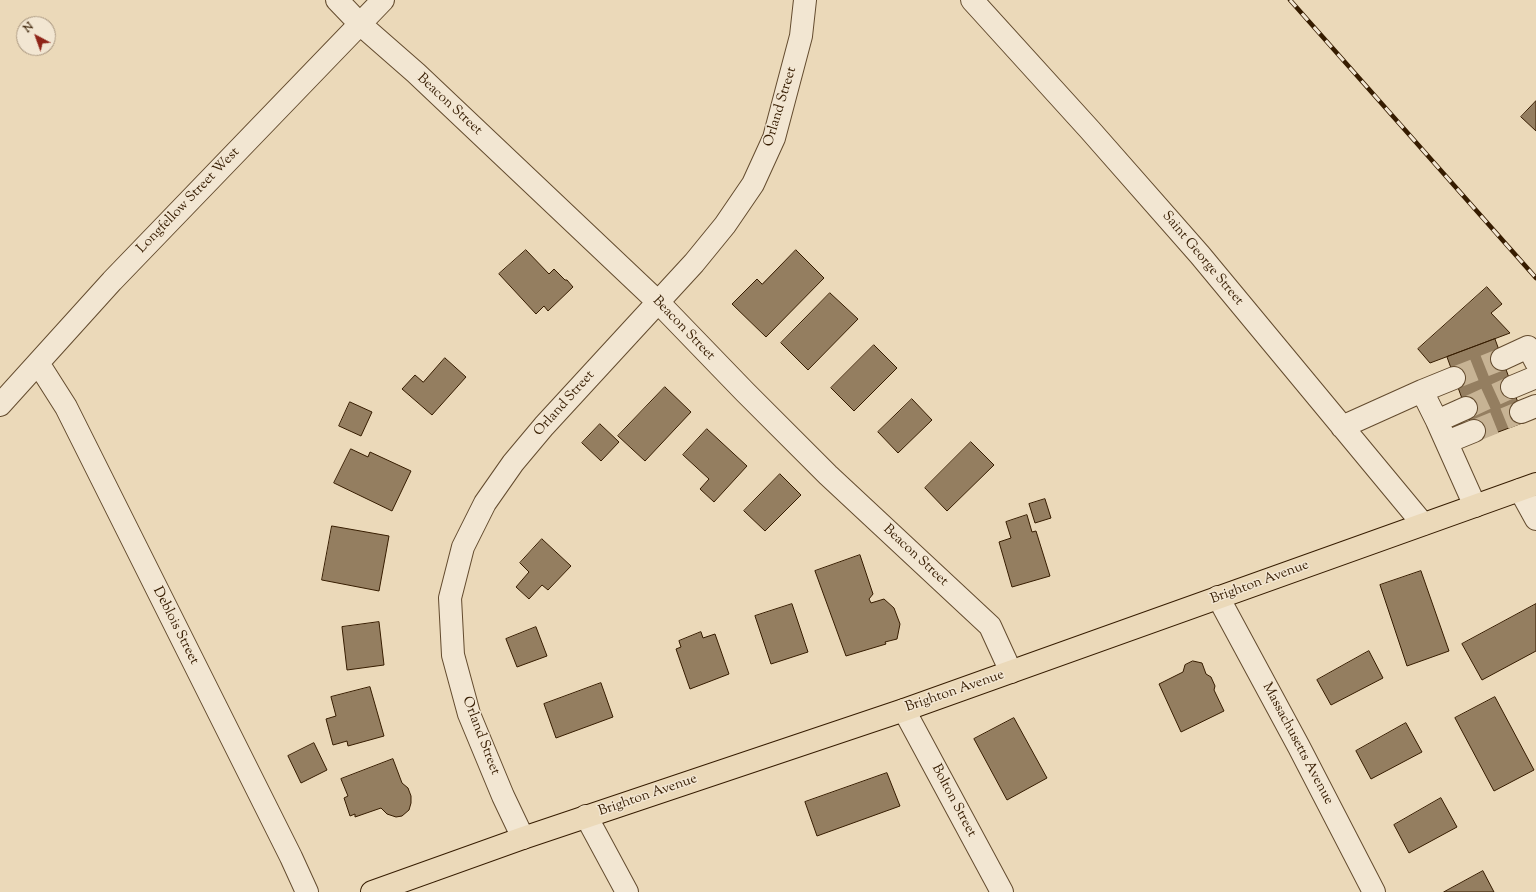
<!DOCTYPE html>
<style>
body{margin:0}
#map{position:relative;width:1536px;height:892px;overflow:hidden;background:#ebd9b9;font-family:"Sorts Mill Goudy",serif}
canvas{display:block}
.north{position:absolute;left:16px;top:16px;width:40px;height:40px;box-sizing:border-box;background:#f2e6d2;border:1px solid #a7957e;border-radius:50%;rotate:319deg;font-size:11px;font-weight:700;line-height:16px;text-align:center;color:#361c00}
.north::after{content:'';display:block;margin:auto;width:14px;height:18px;background:#8f2418;clip-path:polygon(50% 0,100% 100%,50% 72%,0 100%)}
</style>
<div id="map">
<canvas width="1536" height="892"></canvas>
<div class="north">N</div>
</div>
<script>
const g = document.querySelector('canvas').getContext('2d');
g.lineJoin = 'round';
function fillPath(path, color) { g.fillStyle = color; g.fill(path, 'evenodd'); }
function stroke(path, color, width, dash) { g.strokeStyle = color; g.lineWidth = width; g.lineCap = dash ? 'butt' : 'round'; g.setLineDash(dash || []); g.stroke(path); }
function label(font, color, halo, rows, align = 'center') {
  g.font = font + ' "Sorts Mill Goudy",serif'; g.lineWidth = 3; g.setLineDash([]); g.textBaseline = 'middle'; g.strokeStyle = halo; g.fillStyle = color; for (const [text, x, y, turn = 0] of rows) {
    g.save(); g.translate(x, y); g.rotate((+turn || 0) * Math.PI / 180); g.textAlign = isNaN(turn) ? turn : align; if (halo) g.strokeText(text, 0, 0); g.fillText(text, 0, 0); g.restore();
  }
}
const building = new Path2D(`
 M1536 101V131L1521 117Z
 M526 250 549 274 554 269 565 280H567L573 287 548 311 544 306 536 314 499 274Z
 M796 250 824 278 766 337 732 304 757 279 762 284Z
 M1487 287 1502 304 1491 313 1510 333 1430 363 1418 349Z
 M830 293 858 319 808 370 781 343Z
 M1495 339 1525 422 1477 440 1447 357Z
 M874 345 897 368 854 411 831 388Z
 M445 358 466 377 432 415 402 389 415 375 423 382Z
 M665 387 691 412 645 461 618 436Z
 M912 399 932 420 898 453 878 432Z
 M350 402 372 412 361 436 339 426Z
 M600 424 619 442 601 461 582 443Z
 M707 429 747 466 714 502 700 489 709 479 683 455Z
 M971 442 994 465 947 511 925 488Z
 M351 449 368 457 370 452 411 471 392 511 334 483Z
 M780 474 801 495 765 531 744 511Z
 M1045 499 1051 518 1035 523 1029 504Z
 M1027 515 1032 532 1036 531 1050 576 1012 587 999 542 1011 538 1006 522Z
 M332 526 389 536 379 591 322 580Z
 M542 539 571 566 548 590 542 585 529 599 516 587 529 572 520 563Z
 M860 555 873 594 869 599 871 603 884 599 894 608 900 624 897 639 885 642 886 644 846 656 815 571Z
 M1421 571 1449 651 1407 666 1380 585Z
 M792 604 808 652 771 664 755 616Z
 M1536 604V651L1482 680 1462 644Z
 M379 622 384 665 347 670 342 627Z
 M536 627 547 656 517 667 506 639Z
 M701 632 703 638 715 634 729 674 690 689 676 649 681 647 679 641Z
 M1369 651 1383 678 1331 705 1317 680Z
 M1193 661 1202 663 1206 674 1211 677 1215 686 1214 690 1224 711 1181 732 1159 684 1183 672 1185 665Z
 M601 683 613 717 556 738 544 704Z
 M370 687 384 736 348 746 347 741 333 745 326 719 336 716 331 697Z
 M1495 697 1534 770 1494 791 1455 718Z
 M1014 718 1047 778 1007 800 974 739Z
 M1406 723 1422 752 1371 779 1356 751Z
 M314 743 327 770 301 783 288 756Z
 M393 759 402 783 408 788 411 796V803L409 810 402 816 396 817 387 814 381 808 355 817V814L350 816 344 798 348 796 341 779Z
 M887 773 900 806 817 836 805 802Z
 M1441 798 1457 827 1409 853 1394 825Z
 M1483 871 1494 892H1444Z`);
const minorTunnel = new Path2D(`
 M1454 378 1502 359
 M1466 408 1512 387
 M1474 431 1521 412`);
const minor = new Path2D(`
 M337 0 360 24 416 73 658 302 745 392 828 475 990 626 1011 672
 M972 0 1090 130 1200 255 1423 524
 M1502 359 1528 347 1536 362
 M38 363 66 407 291 857 307 892
 M1512 387 1536 377
 M1422 391 1454 378
 M0 405 112 281 383 0
 M1521 412 1536 406
 M1437 421 1466 408
 M1342 427 1422 391 1437 421 1475 506
 M1447 442 1474 431
 M1520 490 1536 519
 M1218 597 1299 747 1374 892
 M904 710 1002 892
 M586 816 627 892
 M523 838 503 796 469 714 453 655 450 598 463 547 485 503 513 463 544 426 694 263 725 225 753 184 774 138 801 36 805 0`);
const major = new Path2D(`
 M372 892 523 838 904 710 1536 484`);
const rail = new Path2D(`
 M1290 0 1536 278`);
const streetNames = [
 ["Beacon Street",449,105,43],
 ["Orland Street",781,107,-73],
 ["Longfellow Street West",189,201,-46],
 ["Saint George Street",1202,259,50],
 ["Beacon Street",683,329,46],
 ["Orland Street",565,404,-48],
 ["Beacon Street",915,556,43],
 ["Brighton Avenue",1260,583,-20],
 ["Deblois Street",175,626,63],
 ["Brighton Avenue",955,692,-19],
 ["Orland Street",480,736,69],
 ["Massachusetts Avenue",1297,744,62],
 ["Brighton Avenue",648,796,-19],
 ["Bolton Street",953,801,62]
];
fillPath(building, '#947e60');
stroke(building, '#361c00', 1);
stroke(minorTunnel, '#c7b394', 22, [22, 11]);
stroke(minor, '#634b2e', 24);
stroke(major, '#361c00', 24);
stroke(minor, '#f2e6d2', 22);
stroke(major, '#ebd9b9', 22);
stroke(rail, '#361c00', 4.5);
stroke(rail, '#f2e6d2', 3, [9]);
label('14px', '#361c00', '#f2e6d2', streetNames);
</script>
